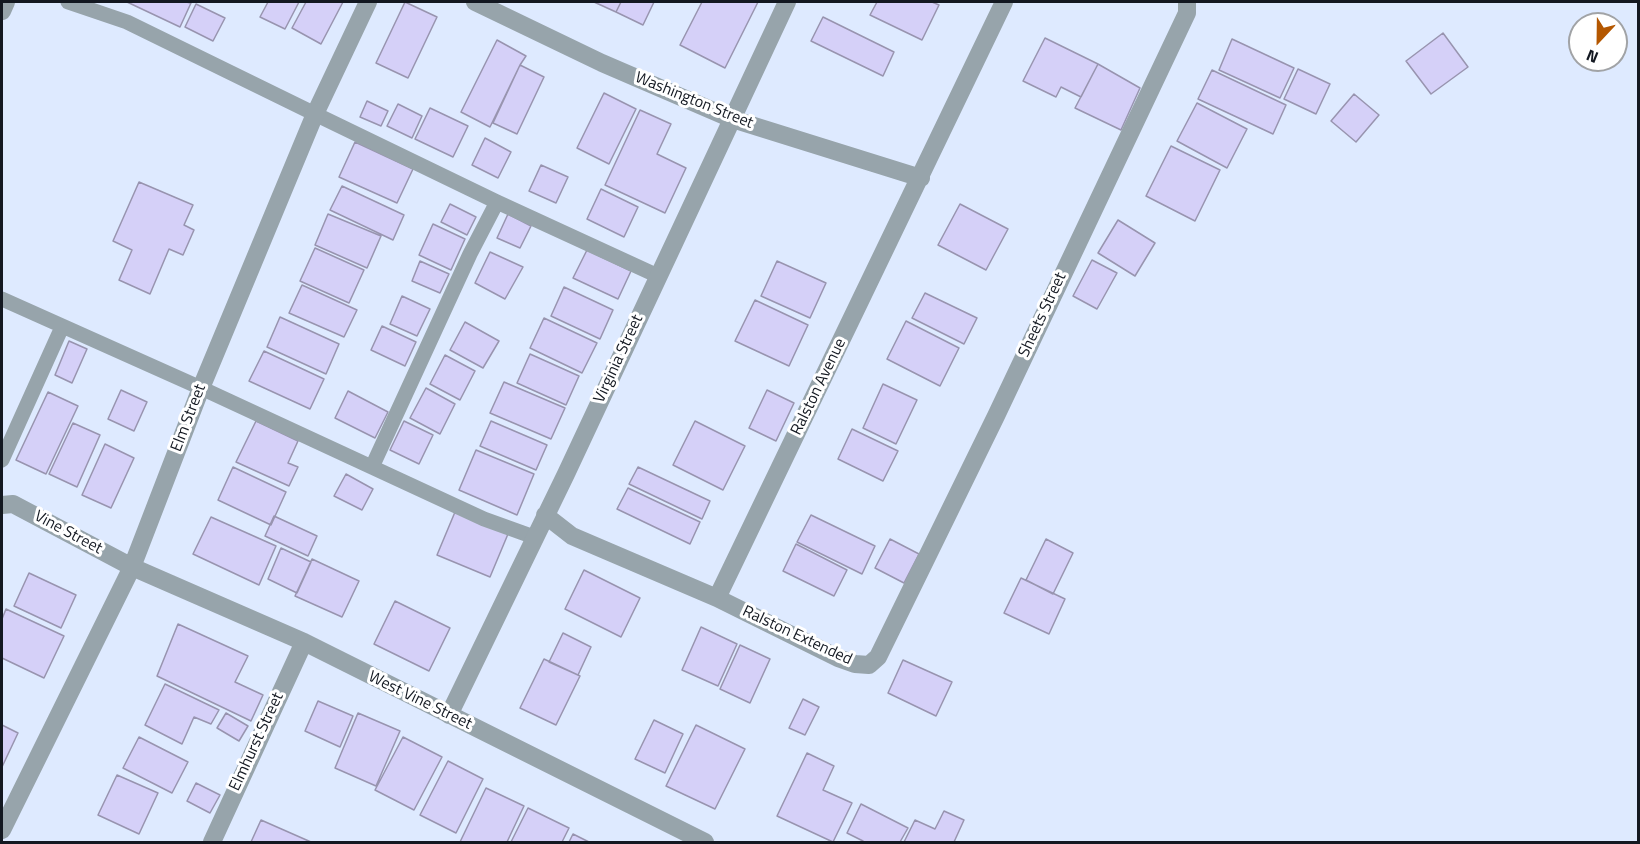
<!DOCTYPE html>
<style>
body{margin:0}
#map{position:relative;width:1640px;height:844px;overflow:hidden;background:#deeaff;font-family:"Titillium Web",sans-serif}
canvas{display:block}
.frame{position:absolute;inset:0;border:3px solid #131821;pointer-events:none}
.north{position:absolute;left:1568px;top:12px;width:60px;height:60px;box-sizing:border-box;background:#fff;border:2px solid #a1a3a6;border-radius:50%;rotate:202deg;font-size:16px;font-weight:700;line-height:24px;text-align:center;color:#131821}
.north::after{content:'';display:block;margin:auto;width:21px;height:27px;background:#b45700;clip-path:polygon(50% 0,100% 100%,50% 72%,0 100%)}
</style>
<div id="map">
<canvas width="1640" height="844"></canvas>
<div class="frame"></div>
<div class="north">N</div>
</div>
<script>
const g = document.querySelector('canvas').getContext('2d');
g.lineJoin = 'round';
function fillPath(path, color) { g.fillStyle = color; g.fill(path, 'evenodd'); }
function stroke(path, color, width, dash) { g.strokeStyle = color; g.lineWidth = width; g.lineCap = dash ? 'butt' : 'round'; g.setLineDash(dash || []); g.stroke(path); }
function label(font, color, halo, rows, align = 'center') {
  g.font = font + ' "Titillium Web",sans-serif'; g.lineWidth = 6; g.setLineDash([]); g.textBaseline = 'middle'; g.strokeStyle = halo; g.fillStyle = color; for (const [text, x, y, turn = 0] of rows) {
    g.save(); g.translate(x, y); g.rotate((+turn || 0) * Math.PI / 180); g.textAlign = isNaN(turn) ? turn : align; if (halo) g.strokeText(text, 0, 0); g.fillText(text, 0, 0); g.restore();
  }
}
const building = new Path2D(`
 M127 2H186L191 3 180 27Z
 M268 2H299L285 29 260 17Z
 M306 2H343L321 44 292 28Z
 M405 2 437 17 408 78 376 63Z
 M594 2H621L616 12Z
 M621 2H654L643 25 616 12Z
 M702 2H758L725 68 680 45Z
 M877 2H932L939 5 922 40 870 15Z
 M196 4 225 18 213 41 185 27Z
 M823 17 894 52 883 76 811 41Z
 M1443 33 1468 67 1431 94 1406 61Z
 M1045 38 1098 64 1081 97 1061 87 1056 97 1023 81Z
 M1232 39 1294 68 1280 98 1219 70Z
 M497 40 526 56 520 65 490 127 461 112Z
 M1098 64 1140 88 1121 130 1075 108Z
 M520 65 544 77 517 134 493 123Z
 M1298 69 1330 84 1316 114 1284 99Z
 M1212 70 1286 105 1273 134 1198 99Z
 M604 93 636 109 609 164 577 148Z
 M1354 94 1379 115 1356 142 1331 121Z
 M367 101 388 111 381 126 360 117Z
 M1197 103 1247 129 1227 168 1177 141Z
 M398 104 422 116 412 138 387 126Z
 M430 108 468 126 453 157 415 139Z
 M640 110 671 124 657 154 686 168 665 213 605 185Z
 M485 138 511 152 498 178 472 165Z
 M355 142 413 169 397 203 339 177Z
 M1171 146 1220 170 1195 221 1146 196Z
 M541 165 568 177 556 203 529 191Z
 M139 182 193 205 184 225 194 230 183 255 169 249 150 294 119 280 132 250 113 241Z
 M342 186 404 215 393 240 330 210Z
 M601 189 638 207 624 237 587 219Z
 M450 204 476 217 467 235 441 222Z
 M960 204 1008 229 986 270 938 245Z
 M328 214 381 236 367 268 315 245Z
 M508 214 531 226 520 248 497 238Z
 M1118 220 1155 243 1135 276 1098 253Z
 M433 224 465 239 451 270 419 255Z
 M315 248 364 270 349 303 300 281Z
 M587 250 631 271 618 299 573 278Z
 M490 252 523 267 505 299 475 283Z
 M1092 260 1117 273 1097 309 1073 296Z
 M420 261 449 274 440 293 412 281Z
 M777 261 826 283 810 318 761 296Z
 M302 285 357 310 344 337 289 313Z
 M564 287 613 310 600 339 551 316Z
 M925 293 977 318 964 344 912 318Z
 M402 296 430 309 417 336 390 324Z
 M755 300 808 325 789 366 735 341Z
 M280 317 339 344 326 374 267 347Z
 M544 318 597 343 582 373 530 348Z
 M906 321 959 348 940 386 887 359Z
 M465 322 499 341 483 368 450 350Z
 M382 326 416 342 405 366 371 350Z
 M69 341 87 349 72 383 55 375Z
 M264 351 324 379 310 409 249 381Z
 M530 354 579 376 566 405 517 383Z
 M445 355 475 371 460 400 430 384Z
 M504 382 565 408 551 439 490 413Z
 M883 384 917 400 896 444 863 428Z
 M426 388 455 404 440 434 410 418Z
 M121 390 147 402 134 431 108 419Z
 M767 390 794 403 776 441 749 428Z
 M348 391 388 412 375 438 335 418Z
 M48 392 78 406 46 474 16 460Z
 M256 421 298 441 288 463 298 467 289 486 236 462Z
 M404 421 433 435 419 464 390 450Z
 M491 421 547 445 536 470 480 446Z
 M695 421 745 446 723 490 673 465Z
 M73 423 100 435 77 487 49 474Z
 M852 429 898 451 883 481 838 459Z
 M105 444 134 458 111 508 82 495Z
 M476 450 534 474 517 515 459 490Z
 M233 467 286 492 271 525 218 500Z
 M638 467 710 501 702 519 629 484Z
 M346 474 373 489 362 510 334 496Z
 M628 488 700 522 690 544 617 509Z
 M455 512 508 534 490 577 437 555Z
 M811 515 875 546 862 574 797 542Z
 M274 516 317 536 308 556 265 536Z
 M211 517 276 546 259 585 193 554Z
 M890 539 919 554 904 583 875 568Z
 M1046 539 1073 553 1053 594 1026 580Z
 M796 544 847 570 834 596 783 571Z
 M281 548 311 562 297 593 268 579Z
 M312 559 359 581 342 617 295 596Z
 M584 570 640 598 621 637 565 609Z
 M29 573 76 595 61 628 14 606Z
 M1021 578 1065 599 1049 634 1004 613Z
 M395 601 450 628 429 671 374 644Z
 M6 609 64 636 44 678 2 658V619Z
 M178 624 248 656 235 682 263 695 251 721 157 676Z
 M701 627 737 644 718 686 682 670Z
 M563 633 591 647 578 675 549 662Z
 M740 645 770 659 750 703 720 689Z
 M544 659 580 676 556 725 520 708Z
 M903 660 952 682 936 716 888 693Z
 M165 684 219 710 211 724 194 717 182 744 145 725Z
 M803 699 819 707 805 735 789 728Z
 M318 701 353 716 340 747 305 731Z
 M226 713 248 726 239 741 217 728Z
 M358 713 400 731 376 786 335 768Z
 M654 720 683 734 665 773 635 759Z
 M2 725 18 733 2 767Z
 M696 725 745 749 715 809 666 786Z
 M139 737 188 762 172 793 123 768Z
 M403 737 442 757 414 810 375 790Z
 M807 753 834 766 823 790 852 803 833 842 777 816Z
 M448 761 483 779 456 833 420 815Z
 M117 775 158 793 139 834 98 815Z
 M196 783 220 795 210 813 187 801Z
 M486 788 524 806 507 842H460Z
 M861 804 908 828 900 842H863V841L847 833Z
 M528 808 569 828 562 842H511Z
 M944 811 964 820 954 842H904L915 820 935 829Z
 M261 820 311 842H251Z
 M573 834 589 842H569Z`);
const service = new Path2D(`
 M68 2 127 22 315 114 497 202 658 276
 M2 299 201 388 484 519 534 537
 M2 460 62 327
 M372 467 470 254 497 202`);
const minor = new Path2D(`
 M475 2 602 63 732 119 921 178
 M2 505 13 504 132 567 304 642 705 842
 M545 515 572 536 717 598 838 658 855 664 869 665 878 657 996 416 1187 13V2
 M717 598C813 399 910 201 1004 2
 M449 715 566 474 787 2
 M2 830 132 567 201 388 315 114 368 2
 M212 842 304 642`);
const tertiary = new Path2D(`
 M2 11 6 2`);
const streetNames = [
 ["Washington Street",694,101,22],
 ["Sheets Street",1043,315,-65],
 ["Virginia Street",619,359,-65],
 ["Ralston Avenue",819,387,-64],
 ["Elm Street",189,418,-69],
 ["Vine Street",68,533,28],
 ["Ralston Extended",797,636,25],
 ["West Vine Street",420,701,26],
 ["Elmhurst Street",257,742,-65]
];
fillPath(building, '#d5d0f8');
stroke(building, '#9894af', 1.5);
stroke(service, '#97a4ab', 15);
stroke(minor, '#97a4ab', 18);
stroke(tertiary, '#97a4ab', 18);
label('16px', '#131821', '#fff', streetNames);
</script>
